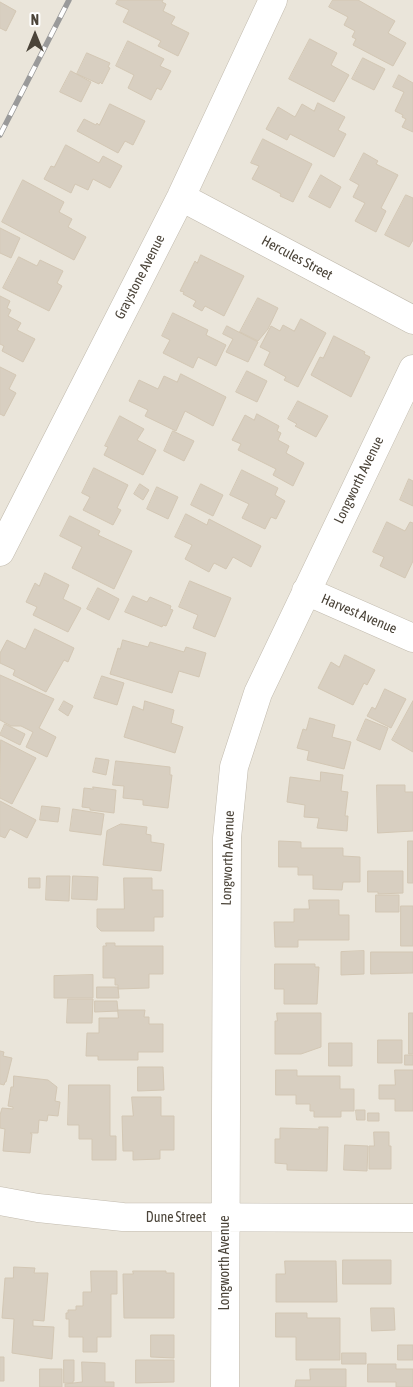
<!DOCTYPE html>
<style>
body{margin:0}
#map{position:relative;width:413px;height:1387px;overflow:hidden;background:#f6f3ec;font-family:"Asap Condensed",sans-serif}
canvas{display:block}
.north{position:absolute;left:10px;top:10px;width:50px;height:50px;-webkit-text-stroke:4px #fff;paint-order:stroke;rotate:0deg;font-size:14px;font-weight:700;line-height:20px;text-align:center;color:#4b4439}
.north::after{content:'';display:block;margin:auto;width:18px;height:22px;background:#4b4439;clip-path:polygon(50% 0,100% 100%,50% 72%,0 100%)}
</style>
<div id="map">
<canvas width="413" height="1387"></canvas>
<div class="north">N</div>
</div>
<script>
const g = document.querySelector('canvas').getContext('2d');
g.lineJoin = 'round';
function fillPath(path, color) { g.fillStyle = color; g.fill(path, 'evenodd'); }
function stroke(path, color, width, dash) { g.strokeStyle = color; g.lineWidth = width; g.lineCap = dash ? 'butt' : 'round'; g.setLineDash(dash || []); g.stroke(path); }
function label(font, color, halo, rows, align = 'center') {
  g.font = font + ' "Asap Condensed",sans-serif'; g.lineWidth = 4; g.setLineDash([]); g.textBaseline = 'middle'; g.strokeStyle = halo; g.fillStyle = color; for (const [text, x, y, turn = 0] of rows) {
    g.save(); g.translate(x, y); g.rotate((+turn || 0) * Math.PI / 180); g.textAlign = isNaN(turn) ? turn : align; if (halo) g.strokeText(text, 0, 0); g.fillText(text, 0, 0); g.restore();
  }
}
const residential = new Path2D(`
 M0 0H413V1387H0Z`);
const building = new Path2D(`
 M118 0H163L162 2 166 4 163 11 175 17 171 24 189 33 178 56 158 46 161 41 123 22 129 10 116 4Z
 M333 0H358L395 21 388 33 406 43 393 66 353 45 356 39 352 37 355 31 344 25 348 17 329 7Z
 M0 2 16 11 6 31 0 28Z
 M310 39 337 53 331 65 349 75 334 102 289 79Z
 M128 41 164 59 160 66 171 71 161 90 157 88 151 100 128 88 134 75 116 66Z
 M87 53 110 63 108 67 110 68 102 84 100 82 99 84 77 74Z
 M363 58 385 69 374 90 352 79Z
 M71 71 91 82 81 102 60 92Z
 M399 75 413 83V132L402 127 406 119 402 117 403 115 395 111 404 92 393 87Z
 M318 103 345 117 338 130 346 134 334 157 290 134 287 140 266 129 278 107 295 117 302 104 314 111Z
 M110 104 145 121 133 145 125 141 118 153 77 131 84 119 96 125 97 123 99 125Z
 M263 139 312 164 293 202 280 196 281 194 252 179 259 166 251 163Z
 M66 145 99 163 103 156 122 166 110 188 93 179 88 190 75 184 71 193 44 179 51 166 54 167Z
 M364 153 378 161 376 164 398 175 381 208 386 211 376 232 355 221 365 203 353 197 359 185 350 180Z
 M321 175 341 187 330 208 309 197Z
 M23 180 64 202 59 212 72 219 68 227 86 237 74 260 2 222Z
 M406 195 413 198V240L409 247 385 235Z
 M0 228 20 238 11 258 0 253Z
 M201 255 244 276 224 316 205 306 202 311 193 306 196 301 183 294 184 292 180 291 195 261 197 263Z
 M19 257 37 266 40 260 63 271 57 283 62 286 49 311 3 288Z
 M0 296 10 301 7 308 11 310 8 316 21 323 17 330 35 339 23 362 2 351 4 346 0 344Z
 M258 298 278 308 268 329 258 341 240 332Z
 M173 313 208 330 206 335 226 345 216 366 198 357 193 368 163 353 170 340 162 336Z
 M301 319 326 333 298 387 284 380 286 377 264 365 270 352 260 347 271 326 280 331 283 325 294 331Z
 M227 326 258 342 248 362 226 352 233 339 223 334Z
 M334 336 365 352 364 354 370 357 351 397 311 375 320 357 323 358Z
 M0 367 16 375 9 389 16 393 4 416 0 414Z
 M247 371 267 381 257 402 236 392Z
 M181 374 226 397 213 426 185 411 176 431 145 416 148 410 129 401 139 380 158 389 164 376 177 382Z
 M298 401 328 416 316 437 295 426 297 424 288 419Z
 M257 414 279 426 277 431 281 433 278 440 289 446 286 453 304 463 293 486 273 475 276 469 238 450 241 444 232 440 245 415 254 420Z
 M120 416 144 429 137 440 156 450 143 475 104 455 108 447 105 446Z
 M173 431 194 441 184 461 164 451Z
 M94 468 128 485 117 508 121 510 113 525 83 510 90 497 82 493Z
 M242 470 278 488 275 495 285 501 276 519 271 517 265 529 242 518 249 504 230 495Z
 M409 479 413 481V506L400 500Z
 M140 484 149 490 143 500 134 494Z
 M201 484 223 495 213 516 191 505Z
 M157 487 178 497 168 519 147 509Z
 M186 514 207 525 209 519 261 546 251 567 233 557 226 569 214 563 209 572 185 559 192 545 175 537Z
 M70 516 100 531 98 535 132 551 114 589 72 568 82 547 60 536Z
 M387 522 405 531 410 522 413 523V561L405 578 380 566 384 557 373 552Z
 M45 573 69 585 63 599 81 608 68 632 33 615 37 607 26 602 35 583 39 586Z
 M190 581 231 598 215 637 193 628 198 615 179 607Z
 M98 588 119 599 109 620 87 609Z
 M133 596 147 602 150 597 171 606 170 609 173 610 166 626 163 625 162 627 125 612Z
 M35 629 74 648 68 662 64 660 46 692 13 675 15 670 0 663V653L7 640 25 649Z
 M123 640 148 647 150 642 184 652 186 647 206 653 199 677 179 671 172 693 110 674 118 648 120 649Z
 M345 655 375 670 367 685 364 683 353 705 318 688 331 662 339 667Z
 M0 675 54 699 39 728 56 737 47 757 26 747 33 732 21 726H11L0 720Z
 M102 676 124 683 117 705 94 698Z
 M385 689 406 699 391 728 367 716 372 707 375 709Z
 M64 701 73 706 68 716 59 710Z
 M145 701 174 710 171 723 183 727 175 753 124 737 133 706 143 710Z
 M413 701V752L392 740Z
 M310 718 335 725 332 737 351 742 344 769 307 760 309 751 297 748 303 729 306 730Z
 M366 719 388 728 380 750 357 740Z
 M5 724 25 734 20 745 0 735Z
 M1 740 36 758 12 804 0 798Z
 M96 758 109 760 106 775 93 772Z
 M116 761 170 767V775H172L168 808 143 805V800L123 798 124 786 113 785Z
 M321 772 343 775 341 791 348 792 345 816H348L347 831 317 828 319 818 304 817 305 805 287 802 290 777 320 781Z
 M377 785H405V792H413V831L378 833Z
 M93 787 116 790 114 813 90 810V808L82 807 84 788 93 789Z
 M0 801 36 820 27 838 10 829 5 838 0 836Z
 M42 806 60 808 58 822 40 820Z
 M73 809 104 814 101 835 70 831Z
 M121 824 147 827 146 834 151 835V842L164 844 161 871 103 865 107 831Z
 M279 841 301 842V848H343V856L360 857V882H343L342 890 313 889V875H298V867H279Z
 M408 841H413V883H408Z
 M368 871H403V893L378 894V892H368Z
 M47 876H70L69 901 46 900Z
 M73 876 98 877 97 900 72 899Z
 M29 878H40V888H29Z
 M124 878H152V890H163V917H154V931H101L97 927V909H124Z
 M376 895H399V912H376Z
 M309 900H339V915H349V940H298V947H275L274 922H294V909H309Z
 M401 906H413V946H401Z
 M106 943H115V946H163V974H149V988L118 989V985H115V978H103V946H106Z
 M364 951V974L341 975V952Z
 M371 952H413V973L371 974Z
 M275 964H315V967H319L317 1004H284V989H275Z
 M93 975V998H54V976Z
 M97 987H118L119 998H97Z
 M68 999H93L92 1023H67Z
 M95 1001H117L118 1011 95 1012Z
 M118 1010H145L144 1017H149V1024H163V1052H138V1060H98V1056H86L87 1033H99V1018H118Z
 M277 1013H321V1047L301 1054H275V1021H277Z
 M409 1013H413V1054H409Z
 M378 1040H402V1063H378Z
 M329 1043H352V1066H329Z
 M0 1051 4 1052 3 1056 12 1058 6 1082H5L4 1085 0 1084Z
 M405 1055H413V1065H405Z
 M138 1067H163L164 1090 138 1091Z
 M276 1070H297V1076H340V1089H354V1111H341V1117H314V1111H310V1104H296V1095H276Z
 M395 1070H413V1111H395V1099H379V1085H395Z
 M14 1076 48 1080 57 1087 55 1101 60 1102 58 1116 48 1115 47 1121 39 1120 38 1133H30L32 1134 30 1153 3 1151 5 1129 0 1128V1115L2 1108 13 1109V1107L8 1106 11 1087H13Z
 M69 1085H110V1136H116V1160H92V1139H79V1125H68Z
 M132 1097H161V1116H174V1150H160V1159L133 1160V1151H123L122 1116H133Z
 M356 1110H365V1120H357Z
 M368 1113H379V1121H368Z
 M319 1127H328L327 1171 287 1170V1164L275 1163V1139H280V1128L319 1129Z
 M374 1132H389V1146H391V1169H369V1146H374Z
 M345 1145 368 1146 367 1171 344 1170Z
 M343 1260H391V1284H343Z
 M285 1261H336L337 1302H276V1274H285Z
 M14 1267 35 1268 34 1273H48L44 1321 33 1320V1326L54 1327 52 1359 12 1353 14 1319 2 1318 5 1278H13Z
 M91 1271H117V1294H111V1337H97V1352H83V1337H69V1319H66V1313H68V1310H76V1306H83V1292H91Z
 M133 1271H166V1273H174V1318H124L123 1274H133Z
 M371 1308H394L395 1330 372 1331Z
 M276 1313H307V1318H340V1360H296V1337H276Z
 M151 1335H174V1358L151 1357Z
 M398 1345H413V1360H398Z
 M342 1353H366V1364H342Z
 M0 1357H4V1381H0Z
 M64 1360H74V1381H73V1383H64Z
 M136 1360H174V1382L136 1383Z
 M82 1362 105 1363V1382H114V1387H65V1384L82 1382Z
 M368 1364H396V1369H413V1387H396V1382H368Z
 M40 1369H62V1387H40Z
 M310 1369H346V1387H295L296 1380H310Z`);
const minor = new Path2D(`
 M181 197 413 320
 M0 552 181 197 273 0
 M306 591 413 638
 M0 1201 38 1208 123 1217 413 1218
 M225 1387 227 838 234 767 258 693 413 369`);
const rail = new Path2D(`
 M0 135 69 0`);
const streetNames = [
 ["Hercules Street",297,258,28],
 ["Graystone Avenue",140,277,-63],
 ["Longworth Avenue",359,480,-64],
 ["Harvest Avenue",359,614,23],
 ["Longworth Avenue",228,858,-88],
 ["Dune Street",176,1218],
 ["Longworth Avenue",225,1263,-90]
];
fillPath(residential, '#eae5da');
fillPath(building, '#d8cfc1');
stroke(building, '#d3c7b4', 1);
stroke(minor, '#c2bbae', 29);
stroke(minor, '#fff', 28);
stroke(rail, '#9a9a9a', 5.5);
stroke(rail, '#fff', 4, [11]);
label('14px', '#4b4439', '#fff', streetNames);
</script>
